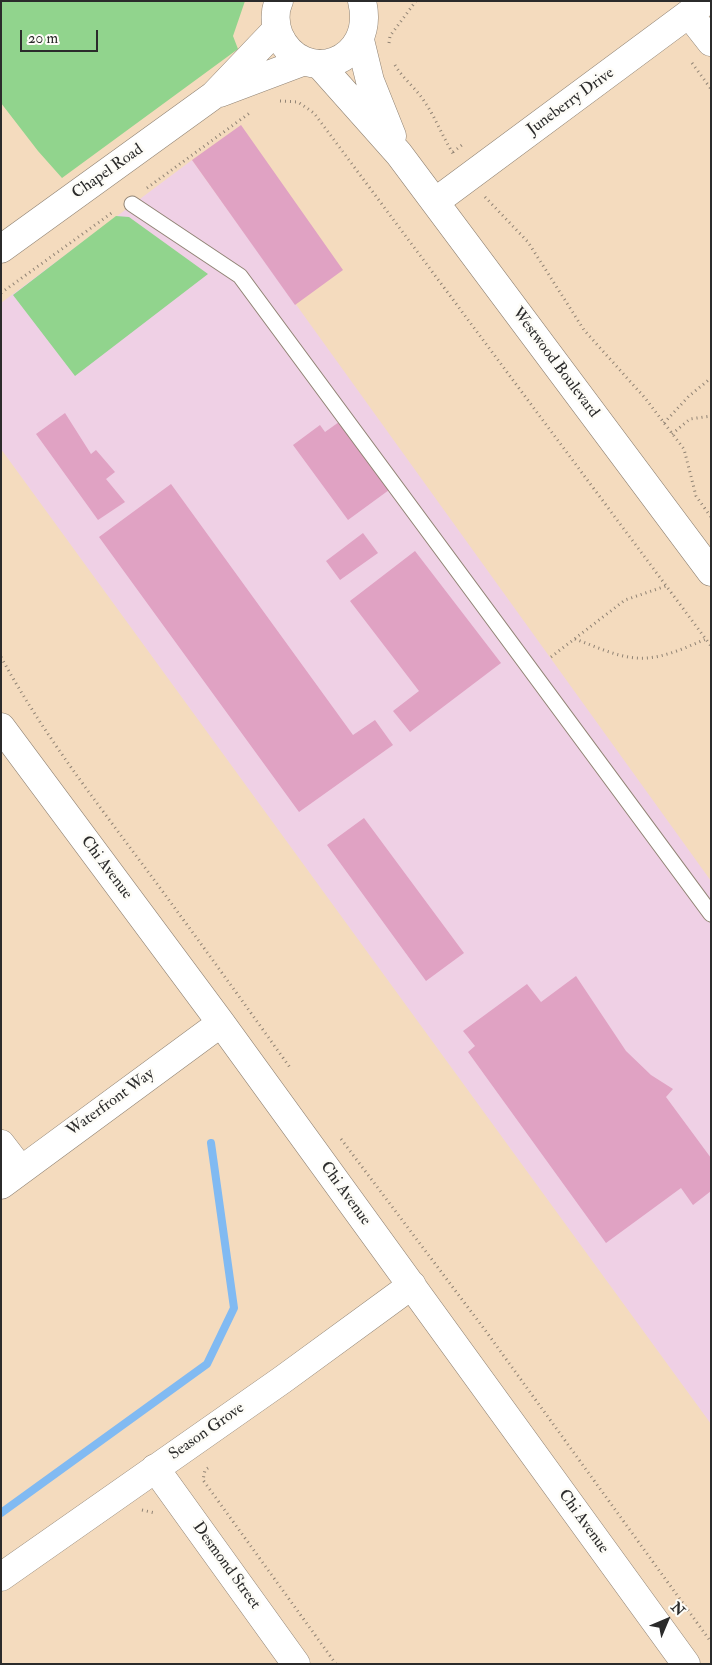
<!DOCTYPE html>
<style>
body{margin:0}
#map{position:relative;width:712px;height:1665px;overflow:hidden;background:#f4dbbe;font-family:"IM FELL Double Pica",serif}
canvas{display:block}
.frame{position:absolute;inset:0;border:2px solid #2b2b2b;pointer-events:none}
.north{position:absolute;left:642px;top:1595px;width:50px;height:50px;-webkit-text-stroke:4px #fdfcf7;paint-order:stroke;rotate:45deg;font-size:14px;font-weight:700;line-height:20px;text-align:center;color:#2b2b2b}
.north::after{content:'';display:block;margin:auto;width:18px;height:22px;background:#2b2b2b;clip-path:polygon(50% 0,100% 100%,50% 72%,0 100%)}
.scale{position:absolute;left:20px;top:30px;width:78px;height:22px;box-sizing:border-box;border:2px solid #2b2b2b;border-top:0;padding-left:6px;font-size:15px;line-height:18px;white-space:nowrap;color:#2b2b2b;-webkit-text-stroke:4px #fdfcf7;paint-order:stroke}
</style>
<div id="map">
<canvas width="712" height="1665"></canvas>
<div class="frame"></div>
<div class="north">N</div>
<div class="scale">20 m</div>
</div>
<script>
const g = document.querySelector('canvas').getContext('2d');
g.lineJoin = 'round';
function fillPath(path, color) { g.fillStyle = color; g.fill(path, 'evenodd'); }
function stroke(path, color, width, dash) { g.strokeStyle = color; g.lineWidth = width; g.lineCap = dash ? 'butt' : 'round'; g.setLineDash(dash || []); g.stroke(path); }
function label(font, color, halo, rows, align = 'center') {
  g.font = font + ' "IM FELL Double Pica",serif'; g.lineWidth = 5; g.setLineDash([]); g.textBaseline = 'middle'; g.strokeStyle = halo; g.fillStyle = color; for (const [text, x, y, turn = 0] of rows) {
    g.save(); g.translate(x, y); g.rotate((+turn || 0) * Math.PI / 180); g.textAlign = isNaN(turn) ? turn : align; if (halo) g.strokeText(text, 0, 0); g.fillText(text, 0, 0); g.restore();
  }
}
const built = new Path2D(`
 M192 160 711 881V1424L1 449V303Z`);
const green = new Path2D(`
 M1 1H245L233 36 238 49 62 178 38 151 1 103Z
 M116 216 129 217 208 274 75 376 13 295Z`);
const stream = new Path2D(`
 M1 1513 207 1364 234 1308 211 1143`);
const building = new Path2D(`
 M241 125 343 270 295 305 192 160Z
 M65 413 91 454 96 450 115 472 106 479 125 502 98 520 36 434Z
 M339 422 389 490 348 520 293 445 320 425 325 432Z
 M171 484 353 735 375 720 393 745 299 812 99 537Z
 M363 533 378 553 340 580 326 561Z
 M415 551 501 663 410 732 393 711 419 691 350 601Z
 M364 818 464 953 426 981 327 845Z
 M576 976 626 1051 651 1075 673 1089 666 1097 711 1158V1191L693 1205 681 1188 606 1243 468 1052 475 1046 463 1031 527 984 541 1002Z`);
const path = new Path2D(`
 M389 43 390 36 416 1
 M692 63 711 89
 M395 65C403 79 416 88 424 101 436 118 443 138 454 155
 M280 101 298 102 314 113 711 646
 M453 152 462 145
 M147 188 251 112
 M485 197 528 242 584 330 645 398 684 449 696 496 711 517
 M1 293 113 212
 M664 423 689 396 711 378
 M672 434 690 419 711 416
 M575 639C597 647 623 660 646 658 666 657 687 647 706 639
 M1 657C43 734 97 803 149 873 197 938 244 1003 291 1069
 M551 657 625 600 666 586
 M341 1139 485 1330 711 1642
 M208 1468 205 1470 203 1480 336 1664
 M142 1510 155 1513`);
const service = new Path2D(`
 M132 204 240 276 711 914`);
const minor = new Path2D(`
 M689 14 711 42
 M360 40 370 81 392 136
 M319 64 399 154 711 572
 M435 202 706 1
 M1 727 221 1023 686 1664
 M1 1144 21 1170
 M1 1185 221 1023
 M155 1468 296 1664
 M1 1577 282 1380 412 1285`);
const secondary = new Path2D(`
 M279 1C274 11 275 25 279 35 303 88 377 63 362 1
 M220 93 305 61
 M1 249 214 95 277 29`);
const streetNames = [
 ["Juneberry Drive",571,102,-36],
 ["Chapel Road",108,172,-35],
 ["Westwood Boulevard",555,363,53],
 ["Chi Avenue",106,868,53],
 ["Waterfront Way",111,1103,-36],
 ["Chi Avenue",345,1194,54],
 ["Season Grove",207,1432,-35],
 ["Chi Avenue",583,1522,54],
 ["Desmond Street",226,1566,54]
];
fillPath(built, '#efd0e5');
fillPath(green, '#91d48d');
stroke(stream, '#81baf2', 8);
fillPath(building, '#e0a2c3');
stroke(service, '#908374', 17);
stroke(minor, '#908374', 29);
stroke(secondary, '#908374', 29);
stroke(path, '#908374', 3, [1, 4]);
stroke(service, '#fff', 15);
stroke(minor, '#fff', 28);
stroke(secondary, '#fff', 28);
label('16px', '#2b2b2b', '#fdfcf7', streetNames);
</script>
